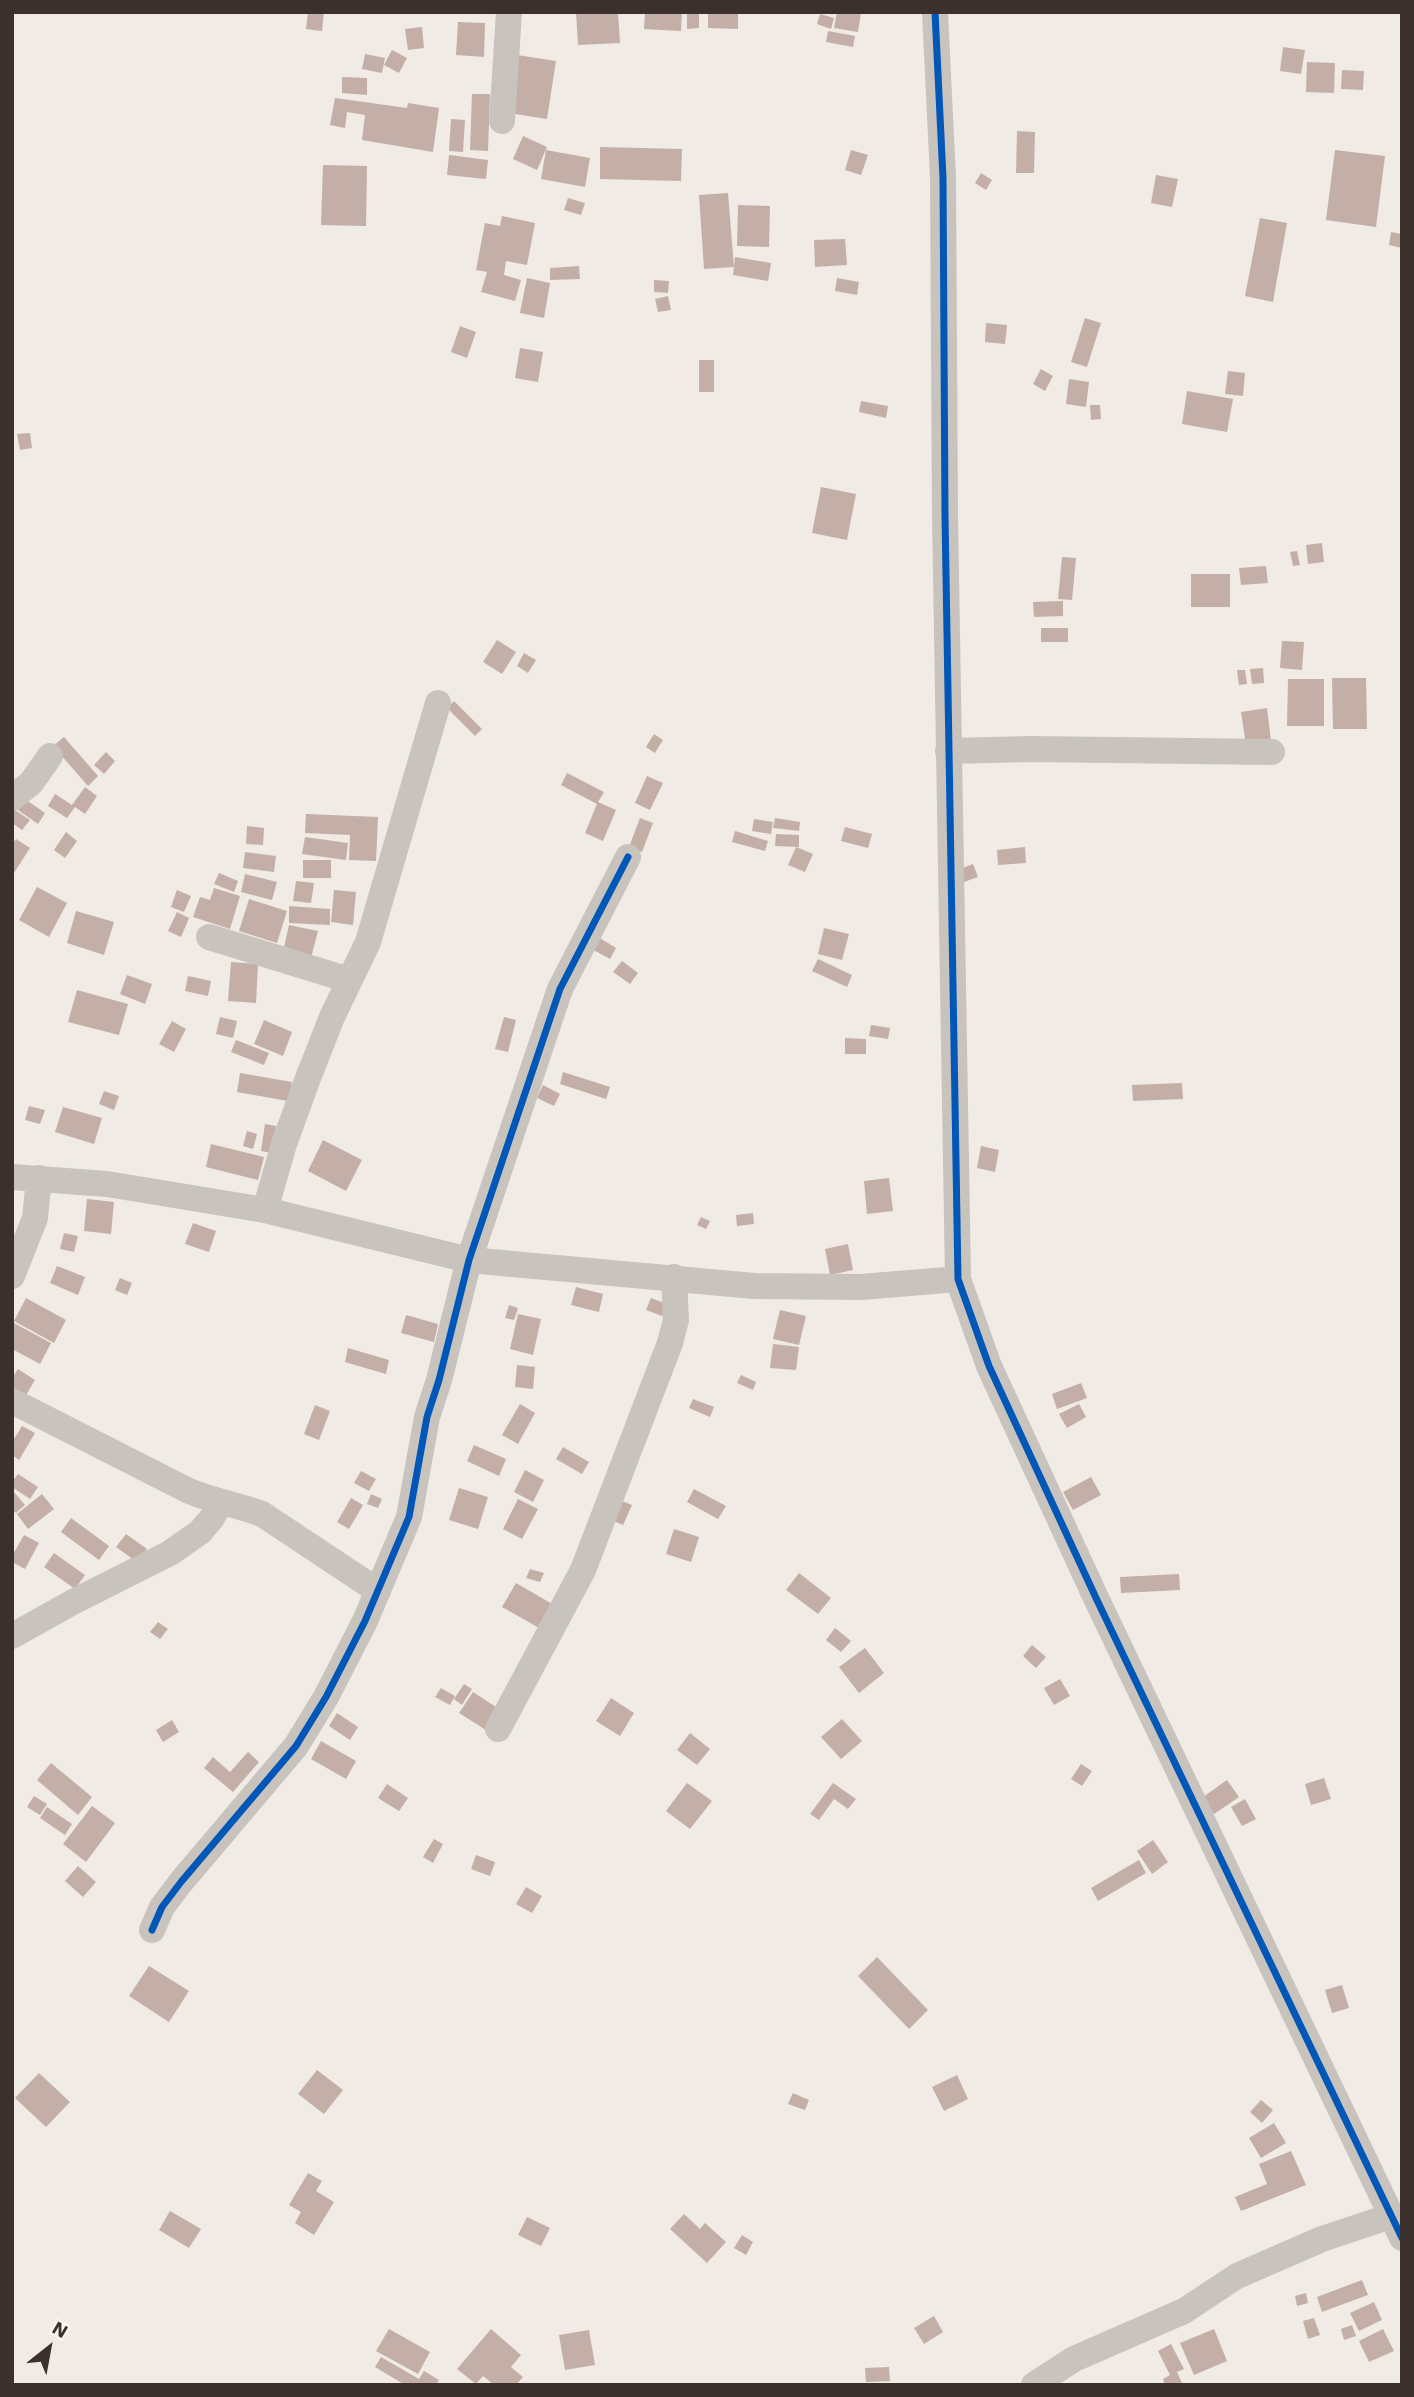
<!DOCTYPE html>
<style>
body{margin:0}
#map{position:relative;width:1414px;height:2397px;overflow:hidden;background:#f0ebe5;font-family:"Work Sans",sans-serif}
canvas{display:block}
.frame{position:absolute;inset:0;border:14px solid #3b302b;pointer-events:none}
.north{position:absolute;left:14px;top:2313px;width:70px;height:70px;-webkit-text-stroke:5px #fbf5ee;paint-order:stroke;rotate:31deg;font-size:19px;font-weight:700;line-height:28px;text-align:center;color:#3b302b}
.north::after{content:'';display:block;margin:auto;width:24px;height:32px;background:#3b302b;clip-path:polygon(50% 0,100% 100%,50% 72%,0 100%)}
</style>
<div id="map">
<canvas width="1414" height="2397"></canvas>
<div class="frame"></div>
<div class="north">N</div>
</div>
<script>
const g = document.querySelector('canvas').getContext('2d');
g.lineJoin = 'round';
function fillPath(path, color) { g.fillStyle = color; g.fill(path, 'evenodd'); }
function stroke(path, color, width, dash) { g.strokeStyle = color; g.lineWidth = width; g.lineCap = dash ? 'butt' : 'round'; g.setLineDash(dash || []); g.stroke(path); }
const building = new Path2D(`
 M308 12H324L322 31 306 29Z
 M576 12H618L620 43 578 45Z
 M645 12H682L681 31 644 29Z
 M687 12H699V28L687 29Z
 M708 12H738V29L708 28Z
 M837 12H861L858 32 834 28Z
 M820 14 834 18 831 29 817 24Z
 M458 22 485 23 484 57 456 55Z
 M422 27 424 48 408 50 405 29Z
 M828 31 855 36 853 47 826 42Z
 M1283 47 1305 50 1301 74 1280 71Z
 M392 50 407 58 399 73 384 65Z
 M365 54 385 58 382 73 362 69Z
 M517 55 556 61 547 119 509 113Z
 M1307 62 1335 63 1334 93 1306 92Z
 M1342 70 1364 71 1363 90 1341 89Z
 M342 77 367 78V95L342 93Z
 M472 94H490L488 151 470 150Z
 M335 98 407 108 408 103 439 108 433 152 362 140 365 115 347 112 345 128 330 125Z
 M451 119 465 120 463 152 449 151Z
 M1017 131 1035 132 1034 173H1016Z
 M523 136 547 147 537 170 513 159Z
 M600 147 682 149 681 181 600 179Z
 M546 150 590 158 585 187 541 179Z
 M851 150 868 155 861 175 845 170Z
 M1335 150 1385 156 1376 227 1326 220Z
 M449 155 488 160 486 179 447 175Z
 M323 165 367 166 366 226 321 225Z
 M981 173 992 180 986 190 975 183Z
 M1156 175 1178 179 1172 207 1151 203Z
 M728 193 734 267 735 257 771 263 768 281 733 275 734 267 704 269 699 195Z
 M568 198 585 203 581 215 564 210Z
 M738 205 770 206 769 247 737 246Z
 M502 216 535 223 527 265 506 261 504 275 521 280 515 301 481 292 487 272 476 270 485 223 500 226Z
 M1260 218 1287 223 1273 302 1245 296Z
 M1391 232 1402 234V248L1389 245Z
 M845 239 847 265 815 267 814 240Z
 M579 266 580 279 550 280V268Z
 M527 278 550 283 544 318 520 313Z
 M837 278 859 282 857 295 835 291Z
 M654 280 669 281 668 293 654 292Z
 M668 296 671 310 658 312 655 299Z
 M1085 318 1101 323 1087 367 1071 362Z
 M986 323 1007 325 1005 344 985 342Z
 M460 326 476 332 467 358 451 352Z
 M520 348 543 352 538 382 515 378Z
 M699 360H714V392H699Z
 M1041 369 1053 376 1045 391 1033 384Z
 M1228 371 1245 373 1243 396 1225 394Z
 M1069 379 1089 382 1086 407 1066 404Z
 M1187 391 1233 399 1227 432 1182 424Z
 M861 401 888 406 886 418 859 412Z
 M1090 405H1100L1101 419 1091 420Z
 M30 433 32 448 20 450 17 434Z
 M821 487 856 494 847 540 812 533Z
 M1322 543 1324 562 1308 564 1306 545Z
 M1297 551 1300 565 1293 566 1290 552Z
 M1062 557 1076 558 1072 600 1058 599Z
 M1266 566 1268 583 1241 585 1239 568Z
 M1191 574H1230V607H1191Z
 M1063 601V616L1034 617 1033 602Z
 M1041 628H1068V642H1041Z
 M497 640 516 652 502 674 483 662Z
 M1282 641 1304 642 1302 670 1280 668Z
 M524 653 536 660 528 673 517 666Z
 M1263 668 1264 683 1252 684 1250 669Z
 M1237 670H1245L1247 684 1239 685Z
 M1332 678H1366L1367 729H1333Z
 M1288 679H1324V726H1287Z
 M454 701 482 729 475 736 447 708Z
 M1267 708 1271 741 1246 745 1241 712Z
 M654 734 663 740 655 753 646 747Z
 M64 737 98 776 88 786 53 746Z
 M106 752 115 761 104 774 94 765Z
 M567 773 604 792 598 802 616 810 603 841 585 833 597 804 561 785Z
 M647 776 663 783 650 810 635 803Z
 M85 787 97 796 85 814 75 807 67 818 48 806 55 794 72 805Z
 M25 799 45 813 38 824 18 810Z
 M12 808 30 820 22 830 12 823Z
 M306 814 378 817 376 861 349 860 350 835 305 833Z
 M640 818 653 823 642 852 629 847Z
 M775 818 800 822 799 831 773 828Z
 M754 819 773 822 771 834 752 831Z
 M247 826 264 828 263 845 246 844Z
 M845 827 872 834 868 848 841 841Z
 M735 831 768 841 765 851 732 842Z
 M66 832 77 841 65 858 54 850Z
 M776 834 799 835V847L775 846Z
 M305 837 348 843 346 860 302 854Z
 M16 839 30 848 12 876V844Z
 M796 847 813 854 805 872 788 865Z
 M1025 847 1026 863 998 865 997 850Z
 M245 852 276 856 274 872 243 868Z
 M303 860H331V878H303Z
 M973 864 978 877 964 882 960 869Z
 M219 873 238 881 234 892 214 884Z
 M245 874 277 882 272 900 241 892Z
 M296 881 314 883 311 903 293 901Z
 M37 887 67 903 49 937 19 920Z
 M214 888 240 896 230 929 193 917 200 897 210 900Z
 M177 890 191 896 184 912 171 907Z
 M334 890 356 892 353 925 331 922Z
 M249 899 287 911 277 943 239 931Z
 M289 906 330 909V925L289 923Z
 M76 911 114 922 104 955 67 943Z
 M177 912 189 918 181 937 168 931Z
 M289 925 318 931 311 958 283 952Z
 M824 928 849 934 842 960 818 954Z
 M595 935 616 948 610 959 588 947Z
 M818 959 852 975 847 987 812 971Z
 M622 961 638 973 630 984 613 972Z
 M231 962 258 964 256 1003 228 1001Z
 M127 975 152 984 145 1004 120 994Z
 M188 976 211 981 208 996 185 991Z
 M77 990 128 1004 119 1035 68 1022Z
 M220 1017 237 1021 233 1038 216 1034Z
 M504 1017 516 1020 508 1052 495 1049Z
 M264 1020 292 1032 283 1056 254 1044Z
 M172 1021 186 1029 174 1052 159 1044Z
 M871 1025 890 1028 888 1039 869 1036Z
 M845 1038 866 1039V1054H845Z
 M236 1040 269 1053 264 1065 231 1052Z
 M563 1072 610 1087 606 1099 560 1084Z
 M240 1073 292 1082 288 1101 237 1092Z
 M1182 1083 1183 1099 1133 1101 1132 1085Z
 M543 1085 560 1094 554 1106 537 1098Z
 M104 1091 119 1096 114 1110 99 1104Z
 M29 1106 45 1110 40 1124 25 1120Z
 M63 1107 102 1118 94 1144 55 1132Z
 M265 1124 276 1126 272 1153 261 1151Z
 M247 1131 257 1134 253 1149 243 1146Z
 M323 1140 362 1160 346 1191 308 1171Z
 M211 1144 264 1157 258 1180 206 1167Z
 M981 1146 999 1150 995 1172 977 1168Z
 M889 1178 893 1211 867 1214 864 1181Z
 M87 1199 114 1202 111 1234 84 1231Z
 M753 1213 754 1224 737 1226 736 1215Z
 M701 1217 710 1221 706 1229 697 1225Z
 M193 1223 216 1231 209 1252 185 1244Z
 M64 1233 78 1236 74 1252 60 1249Z
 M848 1244 853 1270 830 1275 825 1249Z
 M57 1266 85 1277 78 1295 50 1283Z
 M120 1278 132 1283 127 1295 115 1290Z
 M576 1287 603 1294 599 1312 571 1305Z
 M26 1298 66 1320 54 1343 14 1321Z
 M651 1298 667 1304 662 1316 646 1310Z
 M509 1305 518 1308 514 1320 505 1318Z
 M780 1310 806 1316 799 1345 773 1339Z
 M518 1314 541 1319 533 1355 510 1349Z
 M406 1315 438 1324 434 1342 401 1333Z
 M12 1322 51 1343 40 1364 12 1349Z
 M773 1344 799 1347 796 1370 770 1368Z
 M348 1348 389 1360 386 1374 345 1362Z
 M517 1365 535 1367 533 1389 515 1387Z
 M18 1369 35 1380 23 1400 12 1393V1378Z
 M741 1375 756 1382 753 1390 737 1383Z
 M1081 1383 1087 1398 1057 1409 1052 1394Z
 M693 1399 714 1407 710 1417 689 1408Z
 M520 1404 535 1413 518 1444 502 1435Z
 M1079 1404 1086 1417 1067 1428 1059 1414Z
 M315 1405 330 1411 319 1440 304 1434Z
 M22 1426 35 1433 19 1460 12 1455V1442Z
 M474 1445 506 1459 499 1476 467 1461Z
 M563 1447 589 1462 582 1474 556 1459Z
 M525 1470 544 1480 533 1502 514 1492Z
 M361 1471 376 1479 369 1491 354 1483Z
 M18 1474 38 1487 30 1499 12 1487V1482Z
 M1091 1477 1101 1495 1073 1510 1063 1492Z
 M459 1488 488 1497 478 1529 449 1520Z
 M694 1489 726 1506 718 1519 687 1502Z
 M14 1492 25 1505 16 1513 12 1509Z
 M42 1494 54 1509 28 1529 17 1514Z
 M371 1494 382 1499 378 1508 367 1504Z
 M351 1498 363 1505 349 1529 337 1522Z
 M518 1499 538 1509 522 1539 503 1529Z
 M617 1499 632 1505 623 1525 609 1519Z
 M71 1518 109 1546 99 1560 61 1532Z
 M674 1529 699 1537 691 1562 666 1554Z
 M126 1534 147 1549 137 1562 116 1547Z
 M24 1535 39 1543 25 1569 12 1562V1556Z
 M54 1553 85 1575 75 1589 44 1567Z
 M530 1569 544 1573 540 1582 526 1578Z
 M799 1573 831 1598 818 1614 786 1590Z
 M1179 1574 1180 1590 1121 1593 1120 1577Z
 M516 1583 554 1605 541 1629 502 1607Z
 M158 1622 168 1629 160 1639 150 1632Z
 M835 1628 851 1641 841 1652 826 1640Z
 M1032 1645 1046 1657 1036 1668 1023 1656Z
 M865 1648 884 1673 859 1693 839 1667Z
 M1060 1679 1070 1696 1054 1705 1044 1688Z
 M464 1684 472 1689 462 1705 454 1699Z
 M441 1688 455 1696 450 1705 435 1697Z
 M473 1692 502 1711 489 1732 459 1713Z
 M611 1698 634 1713 620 1736 596 1721Z
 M337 1713 358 1727 350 1740 329 1726Z
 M842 1719 862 1741 841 1759 821 1737Z
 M172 1720 179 1732 163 1742 156 1730Z
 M690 1733 710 1749 697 1765 677 1750Z
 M321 1741 356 1761 346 1779 311 1759Z
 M248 1752 259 1762 233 1792 204 1768 213 1757 230 1772Z
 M51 1763 92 1797 78 1815 37 1780Z
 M1081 1764 1092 1771 1082 1786 1071 1779Z
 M1324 1778 1331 1799 1311 1805 1305 1784Z
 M1227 1780 1239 1797 1214 1814 1203 1797Z
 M687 1783 712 1801 690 1829 666 1811Z
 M833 1783 856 1799 848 1809 834 1799 819 1820 810 1814Z
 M387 1784 408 1798 399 1811 378 1798Z
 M34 1796 47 1804 40 1815 27 1807Z
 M1245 1799 1256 1819 1242 1826 1231 1807Z
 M92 1806 115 1823 86 1862 63 1844Z
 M47 1807 72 1824 65 1835 40 1818Z
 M434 1839 443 1844 433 1863 423 1857Z
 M1153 1840 1168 1862 1152 1874 1137 1851Z
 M476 1855 495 1862 490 1876 471 1869Z
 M1139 1860 1146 1873 1098 1901 1091 1888Z
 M78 1866 96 1882 83 1897 65 1881Z
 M526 1887 542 1896 532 1913 516 1904Z
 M877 1957 928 2010 909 2029 858 1976Z
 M149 1966 189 1991 169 2022 129 1996Z
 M1342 1985 1349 2008 1332 2013 1325 1990Z
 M317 2070 343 2090 324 2114 298 2094Z
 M39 2073 70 2102 46 2127 15 2098Z
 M957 2075 968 2099 944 2111 932 2087Z
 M793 2093 809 2100 805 2110 788 2104Z
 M1261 2100 1273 2110 1262 2123 1250 2112Z
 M1274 2123 1286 2143 1261 2158 1249 2138Z
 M1291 2151 1306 2185 1241 2211 1235 2197 1267 2184 1259 2164Z
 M308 2173 322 2181 316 2191 334 2202 314 2235 295 2223 301 2212 289 2205Z
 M170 2211 201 2229 189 2248 159 2230Z
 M684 2214 700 2229 705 2223 726 2242 707 2263 670 2229Z
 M527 2217 550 2228 541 2246 518 2235Z
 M742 2235 753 2242 746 2255 734 2248Z
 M1362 2280 1368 2295 1322 2312 1317 2297Z
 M1306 2293 1308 2303 1297 2306 1295 2296Z
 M1374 2302 1382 2320 1359 2331 1350 2313Z
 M934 2316 943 2332 924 2344 914 2328Z
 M1314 2318 1320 2335 1308 2339 1303 2321Z
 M1352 2325 1356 2336 1344 2340 1341 2329Z
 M389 2329 430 2352 418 2374 376 2351Z
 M491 2329 521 2355 511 2367 523 2377 516 2385H494L483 2376 476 2384 457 2369Z
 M1214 2329 1227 2361 1194 2375 1180 2343Z
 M1383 2329 1394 2351 1369 2362 1359 2341Z
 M589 2330 595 2365 565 2370 559 2335Z
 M1171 2344 1184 2369 1177 2372 1183 2385H1165L1163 2379 1170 2375 1158 2351Z
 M381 2357 419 2379 424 2371 439 2380 436 2385H405L375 2367Z
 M889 2367 890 2381 866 2382 865 2368Z`);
const minor = new Path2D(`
 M935 12 943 178 945 516 958 1279 989 1366 1096 1598 1402 2238
 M502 121 509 12
 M948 751 1031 749 1272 752
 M12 798 31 783 50 756
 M209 937 349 980
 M12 1177 107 1184 265 1210 469 1260 754 1286 861 1287 958 1279
 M265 1210 284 1144 308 1078 332 1017 368 942 438 703
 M12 1276 35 1218 39 1178
 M12 1401 189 1491C213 1501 238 1505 262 1514L378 1591
 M12 1636 73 1602 170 1553 200 1532 212 1518 220 1503
 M498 1729 583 1570 670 1343 676 1320 674 1277
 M152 1930 162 1907 181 1882 296 1746 326 1697 365 1621 409 1517 427 1417 439 1380 469 1260 560 989 628 857
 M1034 2385 1074 2359 1184 2311 1237 2276 1322 2239 1391 2216`);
const cycleway = new Path2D(`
 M935 12 943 178 945 516 958 1279 989 1366 1096 1598 1402 2238
 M152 1930 162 1907 181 1882 296 1746 326 1697 365 1621 409 1517 427 1417 439 1380 469 1260 560 989 628 857`);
fillPath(building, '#c3afa7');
stroke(minor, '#c9c3be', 26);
stroke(cycleway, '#0057b8', 7);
</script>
